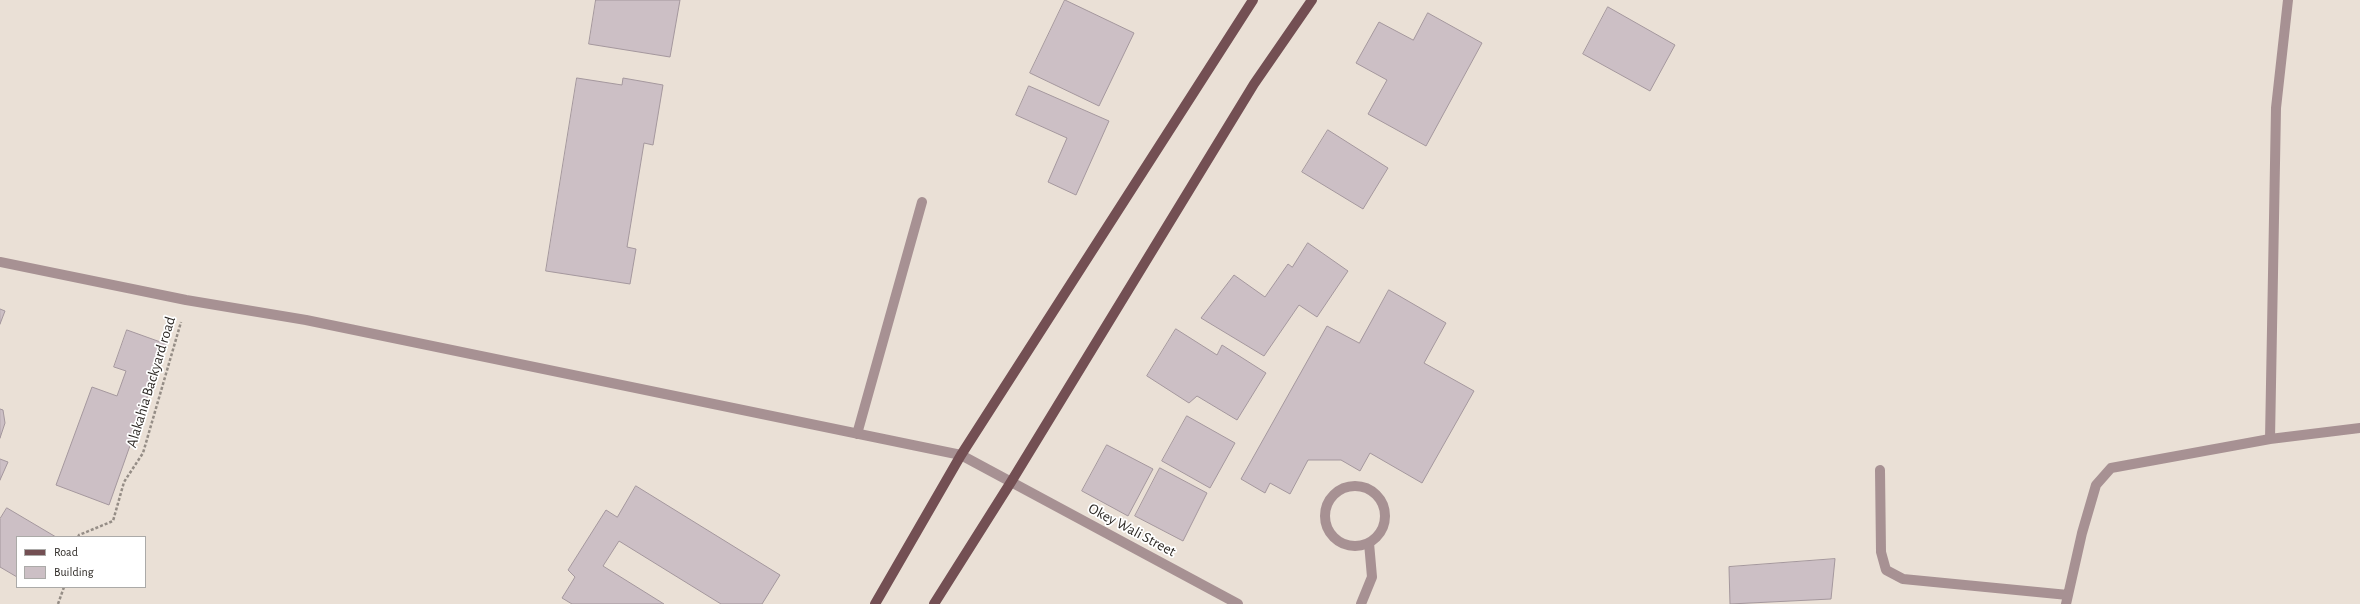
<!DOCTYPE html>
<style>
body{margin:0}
#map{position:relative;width:2360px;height:604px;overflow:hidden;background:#eae0d6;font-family:"Alegreya Sans",sans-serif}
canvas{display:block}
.legend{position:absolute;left:16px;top:536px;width:130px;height:52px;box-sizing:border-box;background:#fff;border:1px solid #abaaa8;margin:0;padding:5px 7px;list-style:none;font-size:12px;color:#2e2a26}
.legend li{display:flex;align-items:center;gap:8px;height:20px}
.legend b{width:20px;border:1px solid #abaaa8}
</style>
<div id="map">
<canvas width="2360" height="604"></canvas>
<ul class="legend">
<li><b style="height:5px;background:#734f53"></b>Road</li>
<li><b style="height:11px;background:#ccbfc5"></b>Building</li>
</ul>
</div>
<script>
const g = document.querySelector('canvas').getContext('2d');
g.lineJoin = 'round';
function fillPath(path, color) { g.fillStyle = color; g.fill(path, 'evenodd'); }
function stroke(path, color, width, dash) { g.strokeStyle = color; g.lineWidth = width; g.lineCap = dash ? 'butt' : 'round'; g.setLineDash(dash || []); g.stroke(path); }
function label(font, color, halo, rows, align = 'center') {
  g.font = font + ' "Alegreya Sans",sans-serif'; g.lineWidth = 3.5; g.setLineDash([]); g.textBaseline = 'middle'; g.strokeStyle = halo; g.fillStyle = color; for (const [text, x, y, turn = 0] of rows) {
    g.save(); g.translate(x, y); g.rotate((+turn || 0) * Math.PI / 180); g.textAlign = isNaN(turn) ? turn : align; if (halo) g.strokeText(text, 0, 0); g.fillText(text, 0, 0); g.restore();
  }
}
const building = new Path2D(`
 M596 0H680L670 57 589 44Z
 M1065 0 1134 33 1099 106 1030 73Z
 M1608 7 1675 45 1650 91 1583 54Z
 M1428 13 1482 43 1426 146 1368 114 1387 80 1356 63 1379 22 1413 40Z
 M577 78 622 85 623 78 663 85 653 145 644 143 627 247 636 249 630 284 546 271Z
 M1029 86 1109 121 1076 195 1048 182 1067 138 1016 115Z
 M1328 130 1388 168 1363 209 1302 172Z
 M1308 243 1348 271 1317 317 1299 305 1264 356 1201 318 1234 275 1265 297 1288 264 1292 267Z
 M1389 290 1446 323 1424 363 1474 391 1422 483 1370 453 1360 471 1341 460H1308L1290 494 1270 483 1265 493 1241 479 1327 326 1359 343Z
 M0 309 5 311 0 324Z
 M1176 329 1217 355 1222 345 1266 373 1237 420 1197 396 1189 403 1147 376Z
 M127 330 166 344 109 505 56 485 92 387 117 396 126 371 114 367Z
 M0 409 3 410 5 423 0 438Z
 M1187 416 1235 443 1210 488 1162 461Z
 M1107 445 1153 469 1128 516 1082 491Z
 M0 459 8 462 0 480Z
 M1160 468 1207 493 1183 541 1135 516Z
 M636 486 780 575 762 604H721L619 541 603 566 664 604H572L562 598 575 577 568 570 606 510 617 517Z
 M7 508 56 537H17V577L0 567V519Z
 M1835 559 1831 599 1730 604 1729 567Z`);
const path = new Path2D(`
 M78 537 79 535 113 521 124 482 143 453 181 322
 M58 604 64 587`);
const minor = new Path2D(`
 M0 262 186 300 306 320 961 455 1238 604
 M857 434 922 202
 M2270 439 2276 108 2288 0
 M1880 470 1881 552 1886 570 1903 579 2068 595
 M1325 516a30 30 0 1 1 60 0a30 30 0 1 1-60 0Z
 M1361 604 1372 577 1369 543
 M2066 604 2082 533 2096 485 2111 468 2270 439 2360 428`);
const major = new Path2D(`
 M875 604 961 455 1253 0
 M934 604 1011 482 1254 84 1312 0`);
const streetNames = [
 ["Alakahia Backyard road",151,382,-73],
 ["Okey Wali Street",1132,530,28]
];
fillPath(building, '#ccbfc5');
stroke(building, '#a4979d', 1);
stroke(path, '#958d86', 2.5, [3, 2]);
stroke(minor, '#a79193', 10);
stroke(major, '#734f53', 10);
label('15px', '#2e2a26', '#fff', streetNames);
</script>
